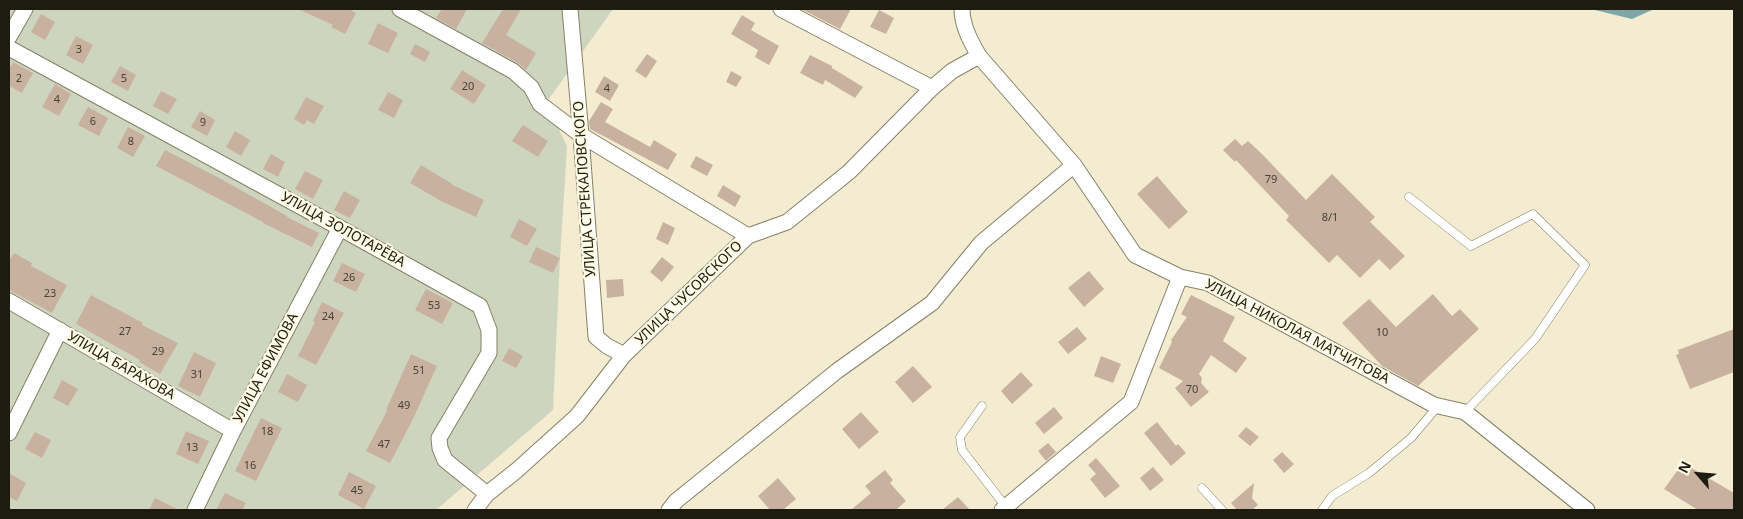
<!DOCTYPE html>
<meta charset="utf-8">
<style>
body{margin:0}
#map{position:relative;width:1743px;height:519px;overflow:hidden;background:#f3ecd1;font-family:"Noto Sans",sans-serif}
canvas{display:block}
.frame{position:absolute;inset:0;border:10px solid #1e1b11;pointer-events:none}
.north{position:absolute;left:1673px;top:449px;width:50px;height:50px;-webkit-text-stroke:4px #fffae4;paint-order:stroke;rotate:297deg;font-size:14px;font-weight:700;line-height:20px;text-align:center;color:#1e1b11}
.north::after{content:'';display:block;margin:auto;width:18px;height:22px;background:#1e1b11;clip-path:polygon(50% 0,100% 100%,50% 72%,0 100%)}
</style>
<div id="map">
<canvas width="1743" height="519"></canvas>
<div class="frame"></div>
<div class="north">N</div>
</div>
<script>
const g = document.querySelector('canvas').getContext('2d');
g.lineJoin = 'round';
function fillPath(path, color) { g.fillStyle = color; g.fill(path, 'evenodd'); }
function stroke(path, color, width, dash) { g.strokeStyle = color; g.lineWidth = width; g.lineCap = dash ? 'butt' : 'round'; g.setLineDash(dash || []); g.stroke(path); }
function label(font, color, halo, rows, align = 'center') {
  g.font = font + ' "Noto Sans",sans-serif'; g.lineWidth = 4.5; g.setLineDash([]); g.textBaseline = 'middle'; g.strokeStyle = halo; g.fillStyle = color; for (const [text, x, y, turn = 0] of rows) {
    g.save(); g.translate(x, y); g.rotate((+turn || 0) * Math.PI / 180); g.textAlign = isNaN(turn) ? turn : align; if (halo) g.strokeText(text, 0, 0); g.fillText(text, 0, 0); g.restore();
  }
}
const green = new Path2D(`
 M9 9H613L546 103 567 146 560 258 553 410 436 510H9Z`);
const water = new Path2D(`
 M1591 9H1654L1632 19Z`);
const building = new Path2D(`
 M298 9H349L356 13 345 34 331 27 333 25Z
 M442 9H467L456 29 436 18Z
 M503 9H521L506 35 536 53 526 70 518 63 482 43Z
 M801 9H851L840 29Z
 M879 10 894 18 886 34 870 27Z
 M41 14 55 22 45 40 31 32Z
 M742 15 755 23 751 30 779 46 769 65 755 57 758 50 731 34Z
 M378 23 398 33 388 53 368 44Z
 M76 36 93 45 83 64 66 55Z
 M415 44 430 52 425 62 410 54Z
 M647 54 657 61 646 78 635 71Z
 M810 55 832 66V68L863 87 855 98 825 80 823 85 800 73Z
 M13 62 33 73 22 93 9 86V69Z
 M120 66 136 75 128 91 111 82Z
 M462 70 486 85 474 104 450 89Z
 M731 71 742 77 736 87 726 82Z
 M604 76 619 85 610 101 595 92Z
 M55 84 71 94 59 116 42 107Z
 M161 91 177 99 168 114 153 106Z
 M388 92 403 100 394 118 378 110Z
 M306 97 324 106 314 124 307 120 304 125 294 119Z
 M601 102 613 109 605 122 650 147 654 140 677 154 668 170 590 129 589 121Z
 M88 107 108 118 99 136 78 125Z
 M200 111 215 120 207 136 191 127Z
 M523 125 548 141 538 157 512 141Z
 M128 127 145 136 133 157 117 148Z
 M235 131 250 140 241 156 226 147Z
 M1235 139 1242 146 1248 141 1262 154 1306 200 1332 174 1375 217 1370 222 1405 256 1390 270 1379 259 1360 278 1337 255 1329 263 1286 220 1289 216 1236 160 1235 162 1223 150Z
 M165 150 221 179 287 216V217L319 233 312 247 263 223V222L156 166Z
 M271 154 285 162 278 177 263 169Z
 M696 156 713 165 707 176 690 167Z
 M421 165 451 183V184L484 200 476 217 441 201 410 183Z
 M305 171 323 180 313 199 295 189Z
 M1157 176 1188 212 1169 229 1137 194Z
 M723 185 741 196 735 207 717 196Z
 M344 191 360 200 350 218 334 210Z
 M519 219 537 229 527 246 510 237Z
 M663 222 675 228 668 245 656 239Z
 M536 247 560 258 553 273 529 262Z
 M14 253 32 263 31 266 67 285 52 313 9 290V261Z
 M662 257 674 267 662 282 650 272Z
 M342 263 365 274 356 292 333 281Z
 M1089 271 1104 289 1084 307 1068 288Z
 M623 279 624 296 607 298 606 280Z
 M426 289 453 303 442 324 415 310Z
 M1433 294 1452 316 1460 309 1479 329 1418 386 1382 366 1342 323 1369 299 1396 327Z
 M91 295 143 323 142 325 178 343 160 374 139 362 140 360 76 324Z
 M1191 295 1235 317 1223 341 1247 358 1236 373 1211 355 1199 374 1202 378 1201 383 1209 392 1191 407 1175 388 1183 381 1159 368 1172 342 1171 340 1187 317 1181 314Z
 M322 302 344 313 316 365 298 356 315 322 313 321Z
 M1077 327 1087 339 1068 354 1058 342Z
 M1734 329V372L1690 389 1676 355 1679 354 1678 350Z
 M509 348 523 356 516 368 502 361Z
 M194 352 216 363 200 397 178 386Z
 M411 354 437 366 412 421 390 463 366 451 387 411 386 410Z
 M1101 356 1121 364 1113 383 1094 376Z
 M913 366 932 387 913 403 895 382Z
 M1021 372 1033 385 1012 404 1001 391Z
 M287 374 307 385 298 402 278 392Z
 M62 380 78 389 68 406 53 398Z
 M1054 407 1063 418 1044 434 1035 423Z
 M861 412 879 432 859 449 842 429Z
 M261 418 282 428 256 481 235 471Z
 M1157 422 1176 446 1178 444 1186 453 1171 466 1144 433Z
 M1246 427 1259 437 1250 446 1238 436Z
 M186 431 209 441 198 464 176 454Z
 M35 432 51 440 42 458 25 449Z
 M1048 443 1056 452 1046 461 1038 451Z
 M1282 452 1294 464 1284 473 1273 460Z
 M1096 458 1120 486 1105 498 1090 479 1096 474 1088 465Z
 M1683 463 1734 493V510H1698L1664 489Z
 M1153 467 1164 480 1150 491 1140 478Z
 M885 470 893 480 890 483 906 501 896 510H851L871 493 865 486Z
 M349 472 376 486 364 509 338 495Z
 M9 473 26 483 17 501 9 497Z
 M778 478 796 499 783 510H770L758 496Z
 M1254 483 1252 498 1258 505 1252 510H1237L1231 503Z
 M225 493 246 503 242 510H216Z
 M958 497 970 510H942Z
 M155 498 179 510H149Z`);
const lane = new Path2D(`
 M1409 197 1471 246 1533 214 1585 265 1535 339 1465 412
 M982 406 960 437 962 450 1006 507
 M1202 488 1222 510
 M1322 510 1332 496 1369 473 1411 438 1438 406`);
const street = new Path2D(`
 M400 9 513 71 531 87 540 104 581 135 748 236
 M570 9 581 135 596 337 607 346 624 355
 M781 9 932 88
 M962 9C962 26 971 42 979 56L1074 165 1135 255 1180 277 1208 283 1434 405 1465 412 1587 510
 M9 37 25 9
 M9 48 340 228 480 306 489 330V353L439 438 440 448 445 460 487 494
 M9 301 233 431
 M9 433 60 330
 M195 510 233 431 340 228
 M475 510 487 494 516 471 577 416 624 355 748 236 787 222 849 172 932 88 952 71 979 56
 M669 510 676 501 837 371 932 303 981 243 1074 165
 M1002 510 1131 402 1180 277`);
const numberNames = [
 ["3",79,50],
 ["2",19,79],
 ["5",124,79],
 ["20",468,87],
 ["4",607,89],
 ["4",57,100],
 ["6",93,122],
 ["9",203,123],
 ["8",131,142],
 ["79",1271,180],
 ["8/1",1330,218],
 ["26",349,278],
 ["23",50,294],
 ["53",434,306],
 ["24",328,317],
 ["27",125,332],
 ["10",1382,333],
 ["29",158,352],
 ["51",419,371],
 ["31",197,375],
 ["70",1192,390],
 ["49",404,406],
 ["18",267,432],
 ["47",384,445],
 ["13",192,448],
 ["16",250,466],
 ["45",357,491]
];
const streetNames = [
 ["УЛИЦА СТРЕКАЛОВСКОГО",585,189,-94],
 ["УЛИЦА ЗОЛОТАРЁВА",343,230,29],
 ["УЛИЦА ЧУСОВСКОГО",689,293,-44],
 ["УЛИЦА НИКОЛАЯ МАТЧИТОВА",1297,332,28],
 ["УЛИЦА БАРАХОВА",121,366,30],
 ["УЛИЦА ЕФИМОВА",266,368,-62]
];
fillPath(green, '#ced5be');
fillPath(water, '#7ca6a8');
fillPath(building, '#c8b29f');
stroke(lane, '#868067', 9);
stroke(street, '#868067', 17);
stroke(lane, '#fff', 8);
stroke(street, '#fff', 15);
label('11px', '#484134', null, numberNames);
label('14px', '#1e1b11', '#fffae4', streetNames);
</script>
